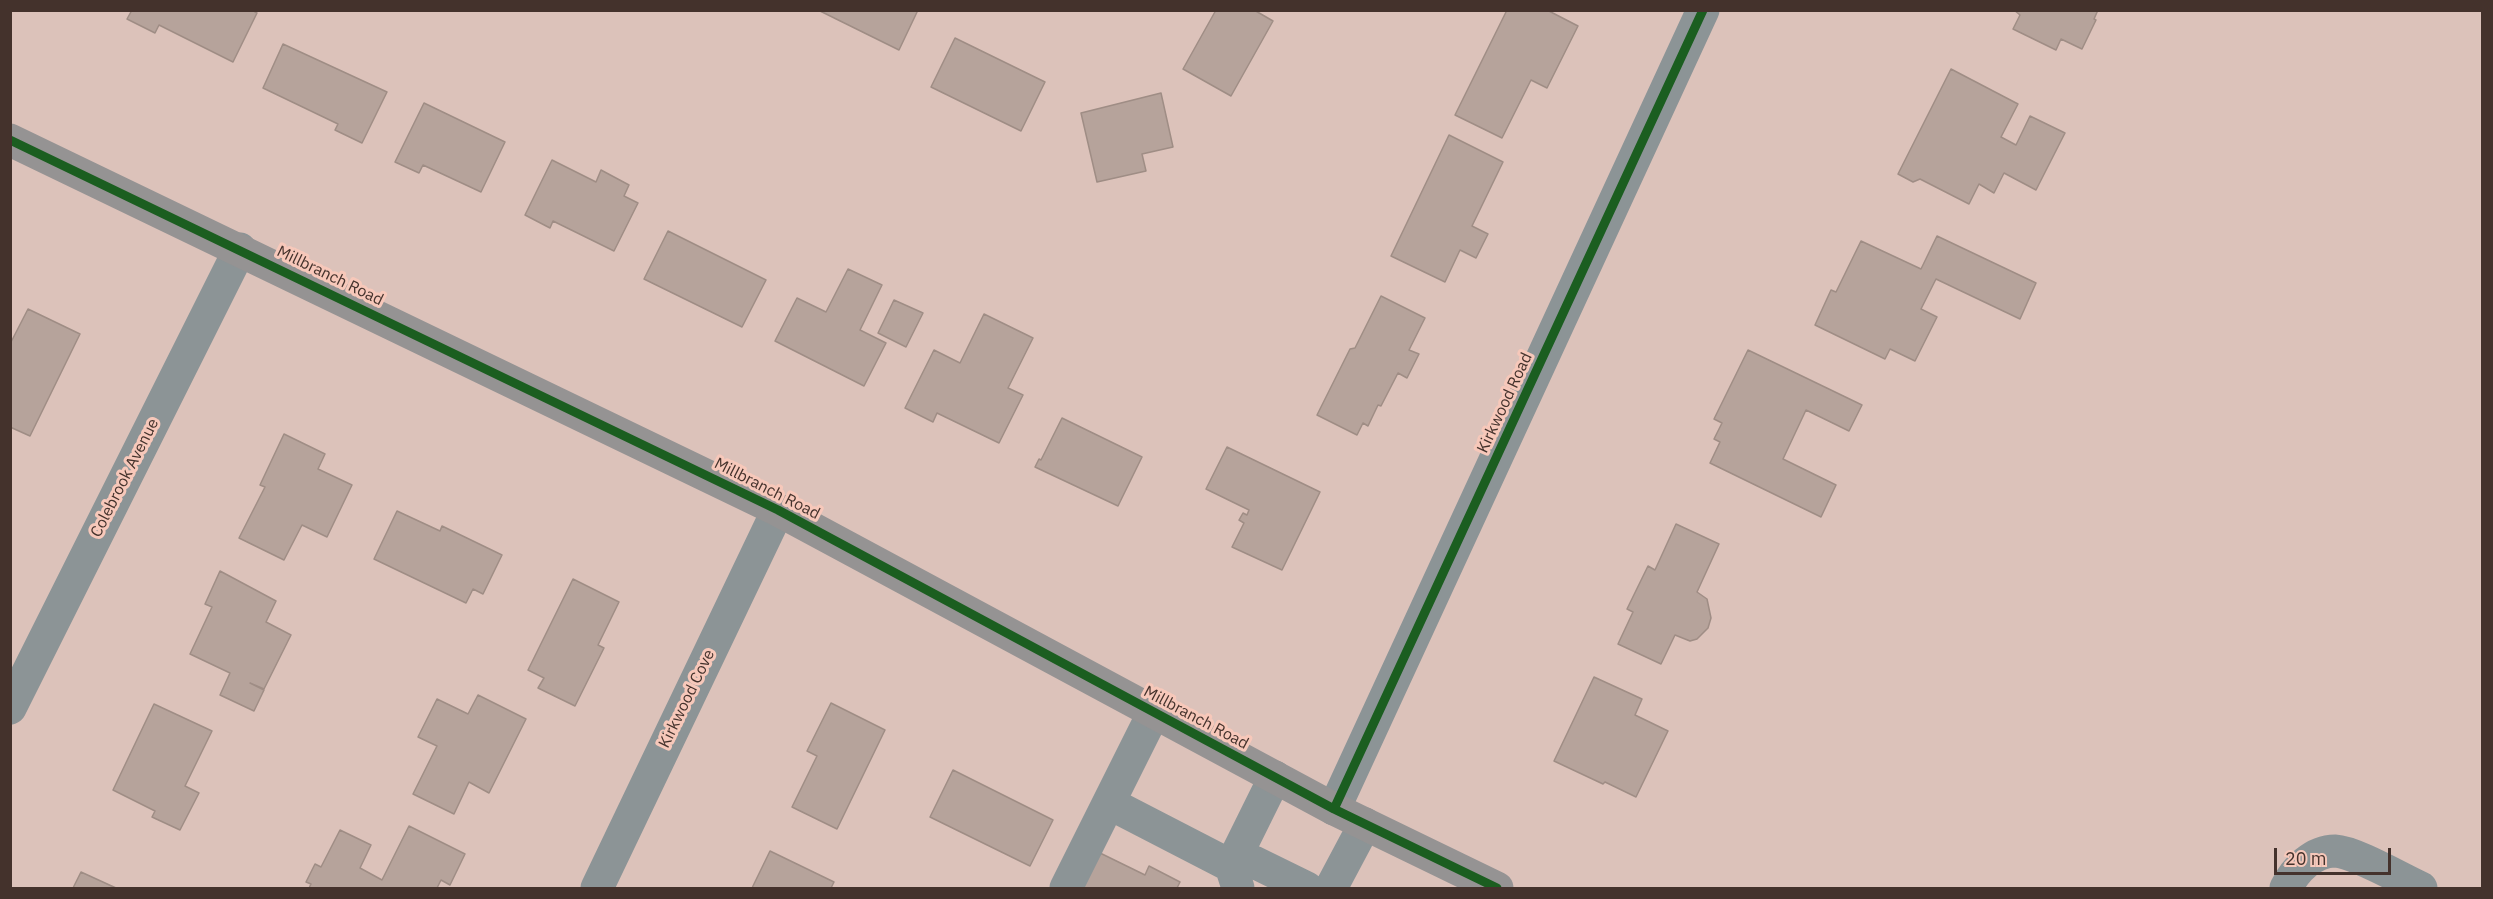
<!DOCTYPE html>
<style>
body{margin:0}
#map{position:relative;width:2493px;height:899px;overflow:hidden;background:#dcc2ba;font-family:"IBM Plex Sans",sans-serif}
canvas{display:block}
.frame{position:absolute;inset:0;border:12px solid #44322c;pointer-events:none}
.scale{position:absolute;left:2274px;top:848px;width:117px;height:27px;box-sizing:border-box;border:3px solid #44322c;border-top:0;padding-left:8px;font-size:18px;line-height:21px;white-space:nowrap;color:#44322c;-webkit-text-stroke:4px #f7c8ba;paint-order:stroke}
</style>
<div id="map">
<canvas width="2493" height="899"></canvas>
<div class="frame"></div>
<div class="scale">20 m</div>
</div>
<script>
const g = document.querySelector('canvas').getContext('2d');
g.lineJoin = 'round';
function fillPath(path, color) { g.fillStyle = color; g.fill(path, 'evenodd'); }
function stroke(path, color, width, dash) { g.strokeStyle = color; g.lineWidth = width; g.lineCap = dash ? 'butt' : 'round'; g.setLineDash(dash || []); g.stroke(path); }
function label(font, color, halo, rows, align = 'center') {
  g.font = font + ' "IBM Plex Sans",sans-serif'; g.lineWidth = 6; g.setLineDash([]); g.textBaseline = 'middle'; g.strokeStyle = halo; g.fillStyle = color; for (const [text, x, y, turn = 0] of rows) {
    g.save(); g.translate(x, y); g.rotate((+turn || 0) * Math.PI / 180); g.textAlign = isNaN(turn) ? turn : align; if (halo) g.strokeText(text, 0, 0); g.fillText(text, 0, 0); g.restore();
  }
}
const building = new Path2D(`
 M132 10H252L257 13 233 62 159 25 155 33 127 19Z
 M818 10H918L899 50Z
 M1216 10H1254L1273 21 1231 96 1183 69Z
 M1507 10H1547L1578 26 1547 88 1531 80 1502 138 1455 115Z
 M2014 10H2098L2094 19 2096 20 2082 49 2061 39 2056 50 2013 29 2020 15Z
 M955 38 1045 82 1021 131 931 87Z
 M283 44 387 92 362 143 335 130 338 124 263 88Z
 M1951 69 2018 104 2001 137 2016 145 2030 116 2065 133 2036 190 2004 173 1994 193 1979 184 1969 204 1920 179 1913 182 1898 174Z
 M1161 93 1173 147 1142 154 1146 171 1097 182 1081 113Z
 M424 103 505 142 481 192 423 165 419 173 395 162Z
 M1449 135 1503 162 1472 226 1488 234 1476 258 1460 250 1445 282 1391 256Z
 M552 160 596 182 601 170 629 185 624 196 638 203 614 251 553 221 550 228 525 215Z
 M668 231 766 280 742 327 644 279Z
 M1937 236 2036 283 2020 319 1936 279 1921 309 1937 317 1915 361 1890 349 1885 359 1815 325 1831 290 1836 292 1861 241 1921 269Z
 M848 269 882 285 860 330 886 343 864 386 775 341 797 298 826 312Z
 M1381 296 1425 318 1409 350 1419 354 1407 378 1398 373 1381 406 1378 405 1368 426 1363 423 1357 435 1317 415 1350 349 1355 348Z
 M894 300 923 313 906 347 878 333Z
 M28 309 80 334 30 436 10 427V344Z
 M984 314 1033 338 1008 388 1023 395 999 443 937 413 933 422 905 408 934 350 960 363Z
 M1748 350 1862 405 1849 431 1806 410 1783 459 1836 485 1821 517 1710 463 1720 442 1714 439 1722 423 1714 419Z
 M1062 418 1142 457 1118 506 1035 467 1039 459 1041 460Z
 M284 434 325 454 318 469 352 485 327 537 302 525 284 560 239 538 265 487 260 485Z
 M1227 447 1320 492 1282 570 1232 547 1244 523 1239 520 1243 513 1247 515 1249 510 1206 489Z
 M397 511 440 531 442 526 502 555 483 594 473 589 466 603 374 559Z
 M1676 524 1719 544 1697 592 1707 599 1711 618 1708 628 1697 639 1690 641 1675 635 1661 664 1618 644 1633 612 1627 609 1648 566 1655 570Z
 M220 571 276 601 266 622 291 635 264 689 250 683 264 690 254 711 220 695 230 673 190 654 212 607 205 604Z
 M573 579 619 602 598 645 604 648 575 706 538 688 544 678 528 670Z
 M1594 677 1642 699 1635 715 1668 731 1636 797 1605 782 1603 784 1554 761Z
 M478 695 526 719 489 793 469 782 454 814 413 794 437 746 418 737 437 699 468 714Z
 M831 703 885 730 837 829 792 807 817 756 807 751Z
 M154 704 212 731 185 786 199 793 180 830 152 817 155 811 113 790Z
 M953 770 1053 820 1030 866 930 817Z
 M409 826 465 854 450 885 441 880 437 888H309L311 884 306 882 315 864 321 867 340 830 371 845 360 868 382 880Z
 M770 851 834 882 831 888H752Z
 M1098 852 1145 875 1149 866 1180 882 1177 888H1080Z
 M81 872 116 888H73Z`);
const minor = new Path2D(`
 M10 708 240 249
 M1109 803 1231 866 1254 862 1307 888
 M1334 809 1703 10
 M597 888 778 510
 M1066 888 1154 712
 M1238 888 1231 866 1275 777
 M1331 888 1365 824
 M2286 888C2295 870 2313 851 2335 851 2355 852 2401 879 2421 888`);
const major = new Path2D(`
 M10 140 778 510 1334 809 1497 888`);
const cycleway = new Path2D(`
 M10 140 778 510 1334 809 1497 888
 M1334 809 1703 10`);
const streetNames = [
 ["Millbranch Road",330,276,26],
 ["Kirkwood Road",1505,403,-65],
 ["Colebrook Avenue",125,478,-63],
 ["Millbranch Road",767,489,27],
 ["Kirkwood Cove",687,699,-64],
 ["Millbranch Road",1196,718,28]
];
fillPath(building, '#b6a39b');
stroke(building, '#9f8d85', 1.5);
stroke(minor, '#8c9496', 33);
stroke(major, '#959393', 33);
stroke(cycleway, '#1b5e20', 9);
label('16px', '#44322c', '#f7c8ba', streetNames);
</script>
